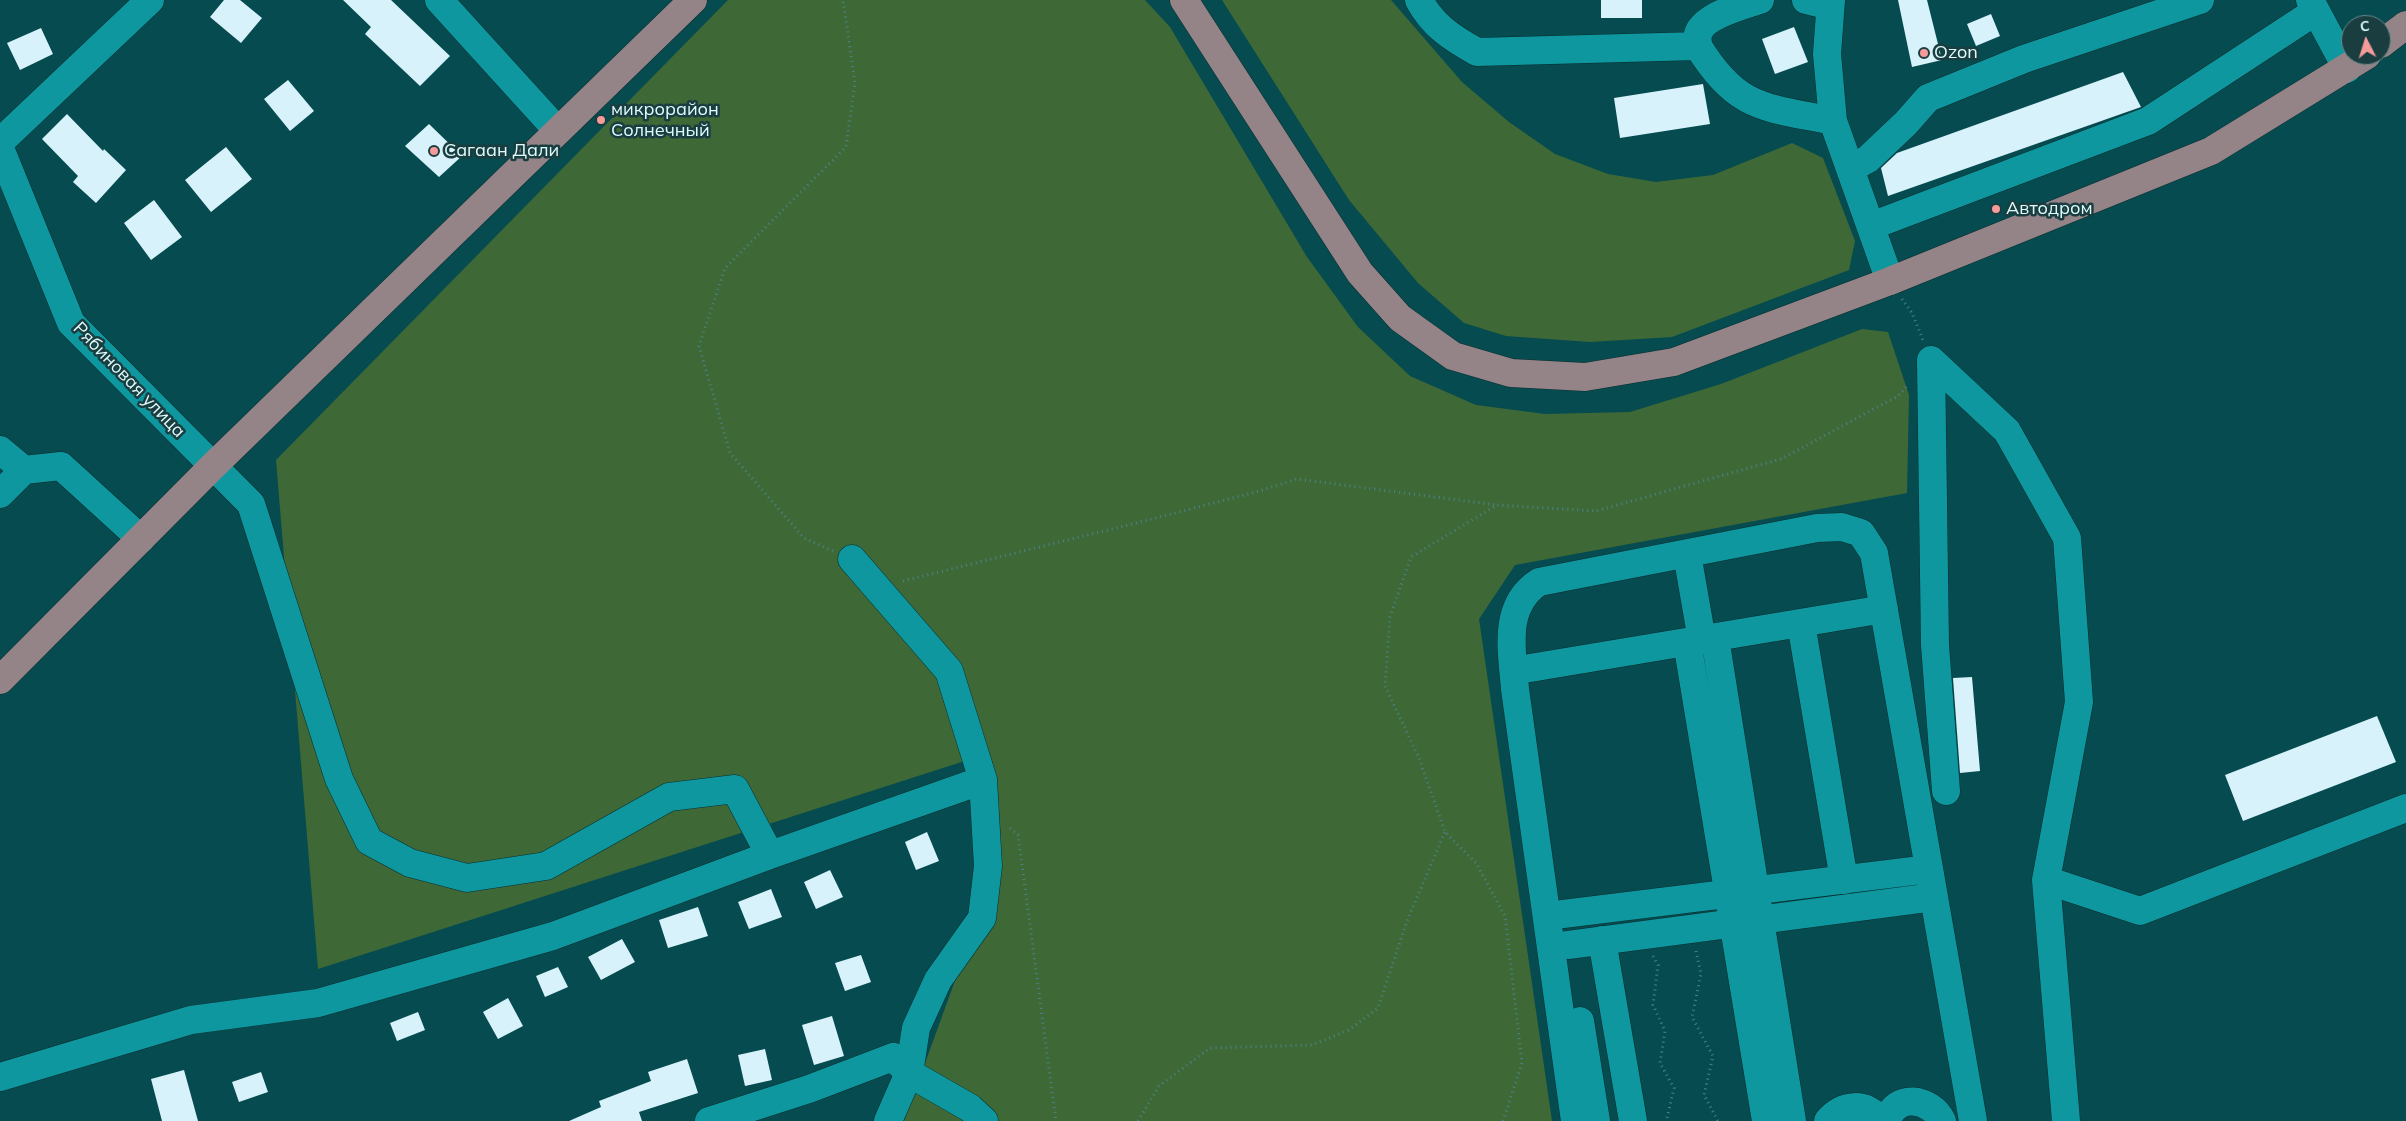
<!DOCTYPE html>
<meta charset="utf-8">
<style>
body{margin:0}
#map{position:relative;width:2406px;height:1121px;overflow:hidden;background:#064b4f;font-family:Mulish,sans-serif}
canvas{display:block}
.north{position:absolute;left:2341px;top:15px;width:50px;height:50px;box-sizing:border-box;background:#1a3d40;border:1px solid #68898c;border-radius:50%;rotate:355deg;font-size:14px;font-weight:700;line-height:20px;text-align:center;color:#defcfd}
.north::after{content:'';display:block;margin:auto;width:18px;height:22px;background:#f59b9a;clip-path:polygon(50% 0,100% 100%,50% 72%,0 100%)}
</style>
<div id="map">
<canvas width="2406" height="1121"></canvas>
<div class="north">С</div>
</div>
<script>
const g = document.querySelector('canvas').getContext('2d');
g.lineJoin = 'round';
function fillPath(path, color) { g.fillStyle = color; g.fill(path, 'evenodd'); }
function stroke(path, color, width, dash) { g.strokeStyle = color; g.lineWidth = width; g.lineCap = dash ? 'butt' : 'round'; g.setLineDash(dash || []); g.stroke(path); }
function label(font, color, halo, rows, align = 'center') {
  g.font = font + ' Mulish,sans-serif'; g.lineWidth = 5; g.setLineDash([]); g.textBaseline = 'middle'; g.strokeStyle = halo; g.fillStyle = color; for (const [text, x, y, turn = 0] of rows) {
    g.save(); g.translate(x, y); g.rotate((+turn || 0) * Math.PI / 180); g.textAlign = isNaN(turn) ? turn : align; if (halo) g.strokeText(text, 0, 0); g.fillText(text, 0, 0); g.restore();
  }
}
const green = new Path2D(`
 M728 0H1145L1170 27 1307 257 1358 327 1410 376 1476 405 1545 414 1630 412 1721 384 1862 329 1888 332 1909 395 1907 493 1515 565 1479 619 1552 1121H904L1001 854 974 758 318 969 276 460Z
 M1222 0H1391L1462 82 1509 122 1555 154 1608 174 1656 182 1713 175 1792 143 1823 158 1855 241 1849 270 1672 337 1590 342 1506 336 1464 323 1418 283 1349 200Z`);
const building = new Path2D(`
 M224 0H240L262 18 241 43 210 17Z
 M343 0H391L450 56 420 86 365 34 371 27Z
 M1601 0H1642V18H1601Z
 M1898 0H1927L1942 60 1912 67Z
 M1991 14 2000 36 1976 46 1967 24Z
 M1794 27 1808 62 1775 74 1762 39Z
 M41 28 53 54 20 70 7 43Z
 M2123 72 2141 107 1888 196 1881 168 1897 153Z
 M288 80 314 111 290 131 264 99Z
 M1703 84 1710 124 1620 138 1614 98Z
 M67 114 103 151 104 149 126 170 96 203 73 182 78 176 42 139Z
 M429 124 462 156 439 177 405 146Z
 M226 147 252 179 211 212 185 180Z
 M154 200 182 237 151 260 124 223Z
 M1972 677 1980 771 1960 773 1953 678Z
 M2377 716 2396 762 2243 821 2225 775Z
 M927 832 939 861 916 870 905 842Z
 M830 870 843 897 816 909 804 882Z
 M771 889 782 917 749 929 738 902Z
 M698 907 708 936 668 948 659 920Z
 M622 939 635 962 601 980 588 957Z
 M861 955 871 982 845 991 835 963Z
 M558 967 568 987 545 997 536 976Z
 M508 998 523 1026 498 1039 483 1012Z
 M418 1012 425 1030 397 1041 390 1023Z
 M832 1016 844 1056 814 1065 802 1025Z
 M765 1049 772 1080 745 1086 738 1055Z
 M687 1059 698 1093 639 1112 642 1121H569L601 1107 599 1101 651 1081 648 1072Z
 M184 1070 198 1121H162L151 1079Z
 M261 1072 268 1092 239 1102 232 1082Z`);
const path = new Path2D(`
 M1902 299 1912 313 1923 340
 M833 551 804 538 730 453 699 346 725 268 846 147 855 83 843 0
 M903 581 1148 520 1256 492 1297 479 1497 505
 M1010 828 1018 835 1056 1121
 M1696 951 1701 974 1692 1017 1713 1056 1704 1095 1718 1121
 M1653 956 1658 965 1653 1005 1665 1031 1660 1063 1674 1088 1667 1118 1669 1121
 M1138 1121 1159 1086 1210 1048 1312 1045 1349 1030 1378 1008 1407 921 1445 832
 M1503 1121 1522 1063 1505 916 1476 863 1445 832 1419 758 1385 686 1390 617 1411 557 1497 505 1596 511 1781 459 1898 396 1909 384`);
const minor = new Path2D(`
 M439 0 558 131
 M1419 0C1433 26 1452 38 1477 52L1698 46C1698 42 1697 37 1698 34 1703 16 1744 5 1760 0
 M1806 0 1830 6
 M1831 0 1827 54 1833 121 1890 281
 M2310 0 2347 69
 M1698 46C1737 110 1765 107 1833 121
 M0 142 150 0
 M0 148 71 323 251 504 339 779 369 841 410 863 467 878 546 866 669 797 735 789 770 855
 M1850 169 1868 159 1906 123 1928 98 2024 59 2200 0
 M1871 226 2148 121 2316 11
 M0 450 24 470 0 494
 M24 470 61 466 141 539
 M1687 554 1702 640
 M852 559 949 671 983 780 988 866 982 918 938 980 916 1028 909 1073 970 1108 984 1121
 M1801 623 1844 880
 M1715 638 1792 1121
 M1687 642 1766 1121
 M1524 669 1884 609
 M1946 791 1935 645 1931 360 2007 431 2067 538 2079 702 2046 880 2066 1121
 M2046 880 2140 911 2406 808
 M1563 914 1929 869
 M1602 940 1633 1121
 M1568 945 1934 897
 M1580 1021 1596 1121
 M0 1077 191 1020 318 1003 553 936 770 855 983 780
 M709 1121 809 1089 893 1057 909 1073 888 1121
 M1575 1121 1515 689C1512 651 1502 606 1539 582L1817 528 1842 527 1861 533 1874 553 1973 1121
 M1828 1121C1842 1104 1867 1101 1880 1121
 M1887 1121C1895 1092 1931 1098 1942 1121`);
const major = new Path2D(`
 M1184 0 1360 273 1400 318 1453 356 1511 373 1585 377 1674 362 1890 281 2211 151 2367 55
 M2381 44 2406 25
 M0 680 213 466 693 0`);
const markers = [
 [1924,53,5,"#f59b9a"],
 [601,120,5,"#f59b9a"],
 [434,151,5,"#f59b9a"],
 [1996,209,5,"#f59b9a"]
];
const poiNames = [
 ["Ozon",1934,53],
 ["микрорайон",611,110],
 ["Солнечный",611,131],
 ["Сагаан Дали",444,151],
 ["Автодром",2006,209]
];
const streetNames = [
 ["Рябиновая улица",129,380,46]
];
fillPath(green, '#3e6937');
fillPath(building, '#d8f2fb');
stroke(minor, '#082e30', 29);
stroke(major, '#082e30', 29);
stroke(path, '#4b8386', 3, [1, 4]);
stroke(minor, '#0e979e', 28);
stroke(major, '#948387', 28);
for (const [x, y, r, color] of markers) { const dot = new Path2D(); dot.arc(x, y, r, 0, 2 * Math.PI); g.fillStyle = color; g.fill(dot); stroke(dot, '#1a3d40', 2); }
label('18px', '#defcfd', '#1a3d40', poiNames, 'left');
label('18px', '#defcfd', '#1a3d40', streetNames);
</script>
